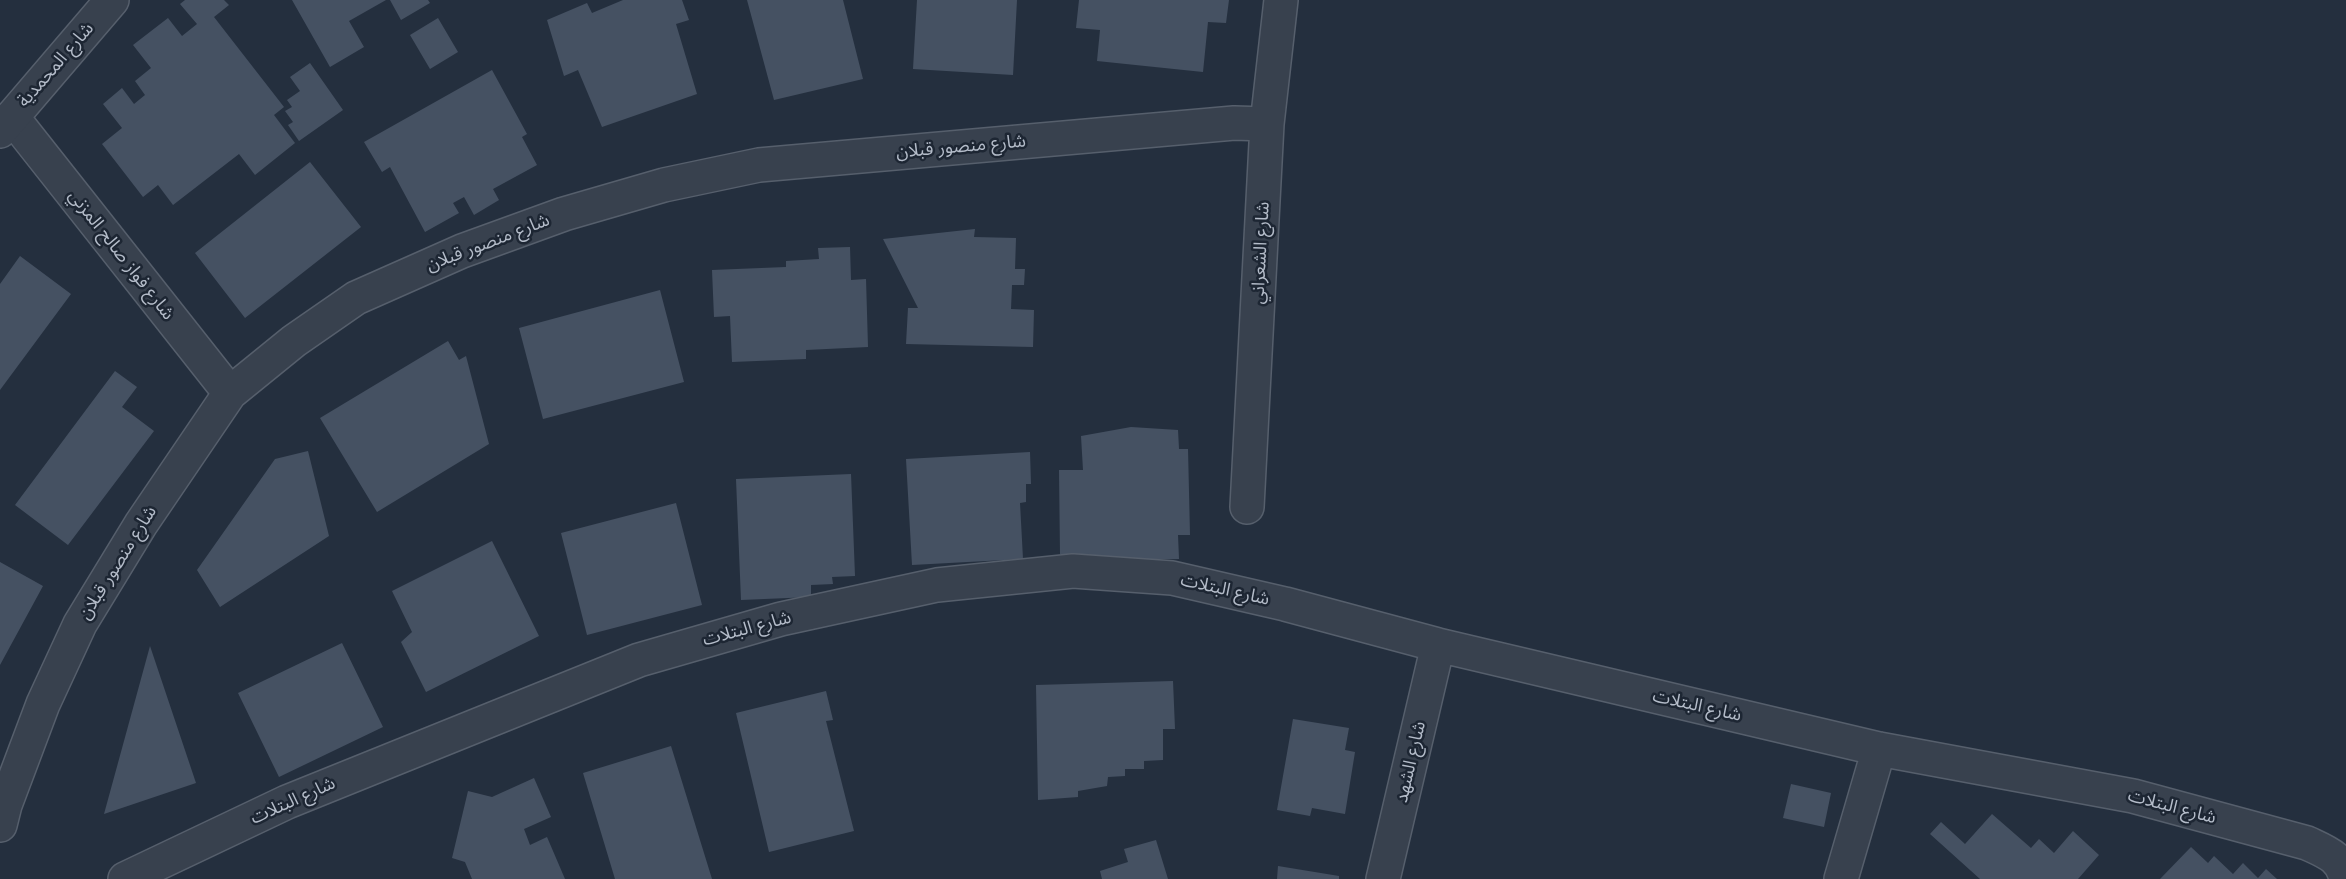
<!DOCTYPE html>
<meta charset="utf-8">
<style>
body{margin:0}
canvas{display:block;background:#242f3e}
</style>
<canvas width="2346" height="879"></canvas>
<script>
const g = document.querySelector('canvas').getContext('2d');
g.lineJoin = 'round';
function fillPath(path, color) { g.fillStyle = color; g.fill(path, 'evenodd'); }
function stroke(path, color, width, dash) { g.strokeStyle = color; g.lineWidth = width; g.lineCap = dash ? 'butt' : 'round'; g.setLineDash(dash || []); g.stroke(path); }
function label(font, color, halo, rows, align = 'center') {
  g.font = font + ' Helvetica,"Noto Sans Arabic",sans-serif'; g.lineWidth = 5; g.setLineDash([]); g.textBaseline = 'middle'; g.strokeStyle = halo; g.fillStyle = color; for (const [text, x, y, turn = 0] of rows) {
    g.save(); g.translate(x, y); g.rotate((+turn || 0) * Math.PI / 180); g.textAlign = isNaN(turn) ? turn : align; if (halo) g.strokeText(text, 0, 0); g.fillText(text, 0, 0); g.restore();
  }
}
const building = new Path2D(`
 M185 0H224L229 5 214 17 284 107 274 115 295 143 255 175 239 154 173 205 158 185 143 197 102 144 122 128 103 104 122 88 134 104 145 95 135 81 151 68 133 45 168 18 182 36 197 24 180 4Z
 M292 0H386L349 21 364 47 330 67Z
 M390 0H428L430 3 401 20Z
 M623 0H682L689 20 676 24 697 94 602 127 578 70 564 76 547 20 587 3 592 13Z
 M747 0H843L863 79 774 100Z
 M917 0H1017L1013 75 913 69Z
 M1079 0H1229L1226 23 1208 22 1203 72 1097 61 1100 30 1076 28Z
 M438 18 458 52 430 69 410 35Z
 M310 63 343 110 299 141 288 125 293 122 285 111 292 107 287 100 300 91 290 77Z
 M492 70 527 134 522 137 537 165 493 189 499 200 474 215 464 197 453 203 459 213 425 232 390 167 382 172 364 142Z
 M310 162 361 227 245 318 195 253Z
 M975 229 974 237 1016 238 1015 269H1025L1024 285H1012L1011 309 1034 310 1033 347 906 344 908 308H918L883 239Z
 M850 247 851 280 866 279 868 347 806 350V359L732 362 730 316 714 317 712 270 786 267V261L819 259 818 248Z
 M20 256 71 294 0 390V284Z
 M660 290 684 382 543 419 519 328Z
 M448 341 459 360 466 356 489 444 377 512 320 418Z
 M115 371 137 387 122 407 154 431 68 545 15 505Z
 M1131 427 1178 430 1179 449H1188L1190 535H1178L1179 559 1075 561V554H1060L1059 470H1083L1081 436Z
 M308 451 329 536 220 607 197 570 275 459Z
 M1030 452 1031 484H1026V502L1020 503 1023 559 912 565 906 459Z
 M851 474 855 576 832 577 833 584 811 585V597L741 600 736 479Z
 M676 503 702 605 587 635 561 533Z
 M492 541 539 636 426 692 401 642 412 632 392 591Z
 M0 562 43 586 0 665Z
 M342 643 383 727 279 777 238 693Z
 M150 646 196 783 104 814Z
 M1173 681 1175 729H1163V760L1144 761V769H1125V776L1108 777 1107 786 1078 791V797L1038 800 1036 685Z
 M826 691 833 720 826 721 854 831 769 852 736 713Z
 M1293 719 1349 728 1345 750 1355 752 1345 814 1312 808 1310 816 1277 810Z
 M671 746 712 879H615L583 773Z
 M534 778 551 817 524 829 530 845 547 837 565 879H472L465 862 452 858 468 791 492 797Z
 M1791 784 1831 793 1824 827 1783 818Z
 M1992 814 2031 848 2039 839 2054 853 2073 831 2099 855 2078 879H1980L1930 834 1941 822 1965 844Z
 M1156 840 1168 879H1102L1100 871 1128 862 1124 849Z
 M2191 847 2208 863 2214 856 2233 874 2243 863 2258 878 2266 869 2277 879H2160Z
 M1278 866 1339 876V879H1277Z`);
const minor = new Path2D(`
 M12 117 230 393
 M1247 507 1267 124 1281 0
 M0 825 5 805 43 704 80 624 141 524 230 393 294 341 356 298 462 251 564 214 664 185 759 165 1234 123 1267 124
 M125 879 287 802 639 660 781 619 937 585 1073 571 1172 578 1285 604 1438 645 1879 749 2133 796 2307 843C2326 852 2342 857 2346 879
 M1383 879 1438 645
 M1841 879 1879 749`);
const tertiary = new Path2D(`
 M0 131 112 0`);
const streetNames = [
 ["شارع المحمدية",56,65,-49],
 ["شارع منصور قبلان",961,147,-5],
 ["شارع منصور قبلان",488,243,-21],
 ["شارع الشعراني",1261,253,-87],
 ["شارع فواز صالح المزني",121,255,52],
 ["شارع منصور قبلان",118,563,-58],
 ["شارع البتلات",1225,590,13],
 ["شارع البتلات",747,629,-15],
 ["شارع البتلات",1697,706,13],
 ["شارع الشهد",1411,762,-77],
 ["شارع البتلات",293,801,-24],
 ["شارع البتلات",2172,807,15]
];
fillPath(building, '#455162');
stroke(minor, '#565f6c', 36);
stroke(tertiary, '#565f6c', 36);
stroke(minor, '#38414e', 33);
stroke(tertiary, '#38414e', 33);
label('18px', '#b4bcc9', '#1d2633', streetNames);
</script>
